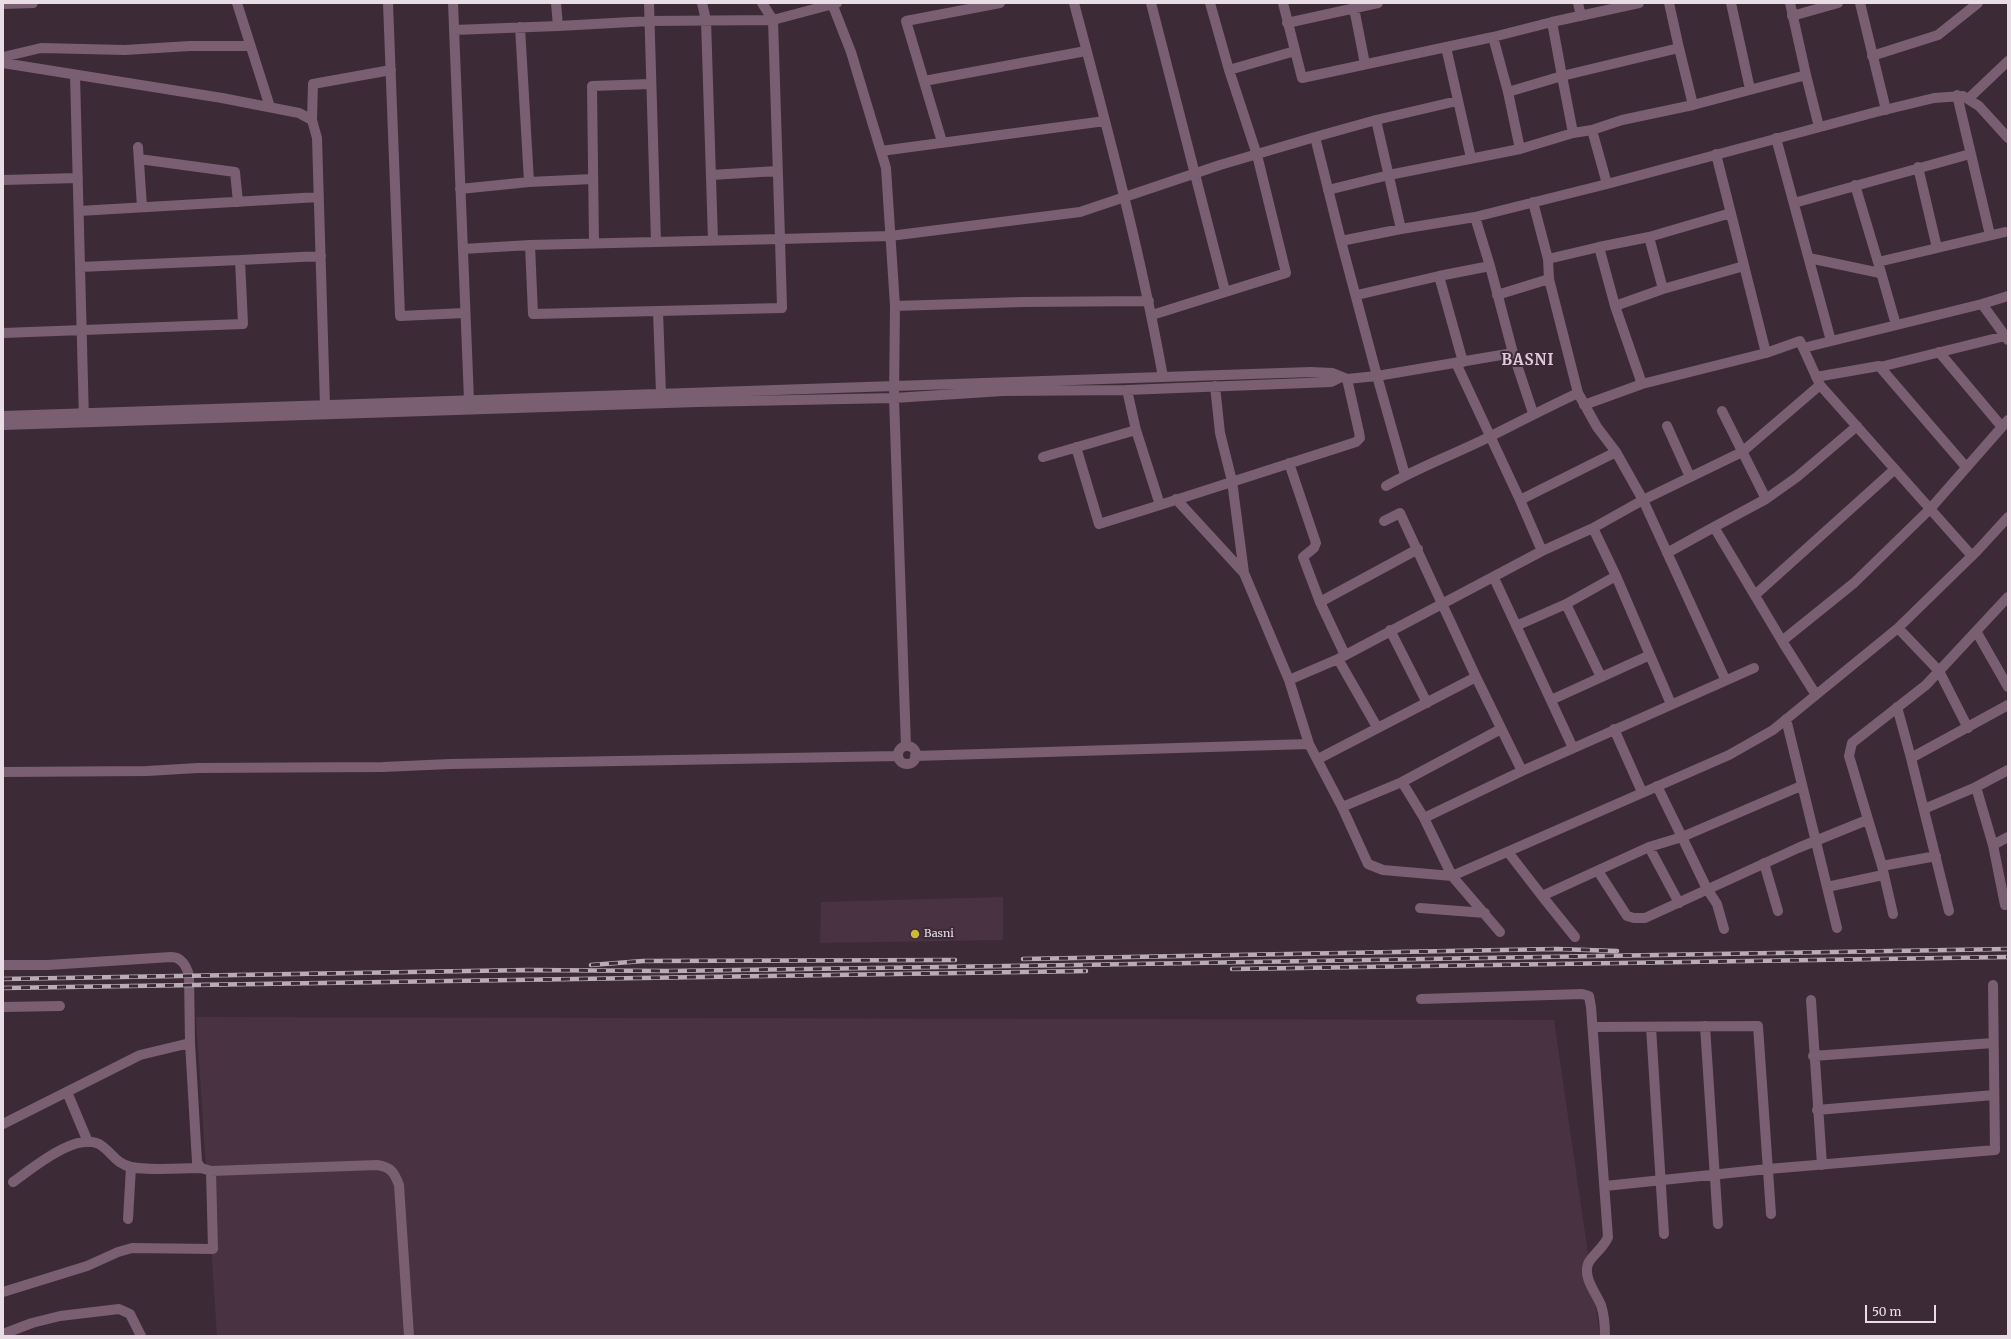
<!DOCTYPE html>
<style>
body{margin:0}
#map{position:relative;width:2011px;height:1339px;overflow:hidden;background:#3c2b36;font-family:Merriweather,serif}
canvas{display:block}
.frame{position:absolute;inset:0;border:4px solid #e9dde5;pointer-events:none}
.scale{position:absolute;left:1865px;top:1305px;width:71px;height:18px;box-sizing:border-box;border:2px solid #e9dde5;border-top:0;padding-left:5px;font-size:12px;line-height:14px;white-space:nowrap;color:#e9dde5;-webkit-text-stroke:3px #3c2b36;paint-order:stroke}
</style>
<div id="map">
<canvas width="2011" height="1339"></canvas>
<div class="frame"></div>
<div class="scale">50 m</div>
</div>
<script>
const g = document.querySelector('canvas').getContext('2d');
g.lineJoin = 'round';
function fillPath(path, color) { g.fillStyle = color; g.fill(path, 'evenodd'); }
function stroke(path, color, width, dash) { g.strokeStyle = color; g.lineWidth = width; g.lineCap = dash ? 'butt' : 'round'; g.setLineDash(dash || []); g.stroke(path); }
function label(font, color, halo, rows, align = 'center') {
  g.font = font + ' Merriweather,serif'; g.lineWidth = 4; g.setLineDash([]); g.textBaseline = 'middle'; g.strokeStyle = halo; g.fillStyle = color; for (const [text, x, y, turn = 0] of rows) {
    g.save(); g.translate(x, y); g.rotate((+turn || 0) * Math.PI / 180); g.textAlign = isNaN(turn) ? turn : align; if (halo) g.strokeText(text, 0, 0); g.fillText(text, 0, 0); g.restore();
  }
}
const built = new Path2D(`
 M1003 897V940L820 943 821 902Z
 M196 1017 1554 1020 1600 1336H217Z`);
const minor = new Path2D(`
 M237 3 270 107
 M388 3 400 316 465 313
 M453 3 469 400
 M649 3 656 242
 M702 3 706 20 713 240
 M1074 3C1107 127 1140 250 1163 377
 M1151 3 1225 291
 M1283 3 1302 78 1493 37 1552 22 1639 3
 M1578 3 1581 16
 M1669 3 1679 48
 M1731 3 1750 89
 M1790 3 1806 75
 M1860 3 1886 110
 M3 4 33 3
 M833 6 851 52 886 168 895 306 894 398 906 746
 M1354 8 1365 64
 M1792 16 1838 3
 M1287 23 1378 3
 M558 26 650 21 773 20 837 3
 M520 27 529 182 593 179
 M454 30 558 26 556 3
 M1493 37 1508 92 1520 149
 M1446 47 1471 158
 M1872 56 1938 35 1978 3
 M3 57 41 48 125 50 190 46H250
 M3 63 222 98 299 113 312 120 317 138 325 405
 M1229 70 1295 51
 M75 75 84 420
 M924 81 1086 51
 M1508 92 1562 76 1552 22
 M1957 95 1990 235
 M1968 99 2008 61
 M312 120 313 84 391 70
 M1376 120 1401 229
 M1592 130 1607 184
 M1573 133 1562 76 1679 48 1693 105
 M1315 137 1376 120 1457 101
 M1776 138 1831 341
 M942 142 906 21 1000 3
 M138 147 142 207
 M881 151 1105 121
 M139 159 235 172 238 202
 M1918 167 1937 248
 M711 175 777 171
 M3 180 78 178
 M1855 185 1878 262
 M460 189 529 182
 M1328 190 1389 175 1520 149 1573 133 1592 130 1622 120 1693 105 1806 75 1819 127
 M1794 203 1970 154
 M79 211 319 197
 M1649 237 1663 289
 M594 243 592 86 651 84
 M530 245 780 239 773 20 762 3
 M1599 247 1649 237 1731 213
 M463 249 530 245 533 314 658 311 661 393
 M1809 258 1880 273
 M1548 259 1599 247 1615 306 1642 384 1766 353 1716 154
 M1490 266 1513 353
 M80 267 240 260
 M1439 276 1490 266 1475 217
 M1357 295 1439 276 1463 362
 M1497 295 1549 279
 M1982 304 2008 296
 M895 306 1023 302 1149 301
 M1615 306 1663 289 1744 266
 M658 311 782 308 780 239 890 236 1080 212 1220 165 1315 137 1341 241
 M1152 315 1286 273 1257 155 1229 70 1210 3
 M1896 325 1878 262 2005 232
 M3 333 243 324 240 260 321 256
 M1803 348 1982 304 2008 340
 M1939 352 2002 427
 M1766 353 1800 341 1820 385 1972 556
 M1456 363 1520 500
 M1880 367 2005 336
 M1816 377 1879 366 1966 467
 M1215 386 1220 433 1232 481 1244 573
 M1127 390 1136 430 1160 505 1356 442 1360 438 1359 432 1347 379
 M1584 405 1642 384
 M1722 411 1766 499
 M3 416 1311 372 1332 373 1347 379 1377 376 1341 241 1401 229 1475 217 1607 184 1876 112 1934 98 1963 96 1979 106 2008 138
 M3 425 697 402 894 398 1003 391 1127 390 1331 382 1341 377
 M1667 426 1690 477
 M1076 447 1099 524 1160 505
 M1043 457 1136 430
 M1289 463 1316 543 1314 548 1303 557 1320 602 1418 549
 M1405 475 1377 376 1513 353 1533 413
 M1386 486C1419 467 1455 454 1489 437 1519 422 1548 407 1578 393
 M1176 499 1244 573 1289 680 1309 744
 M1384 521 1400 513 1476 677
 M1714 527 1766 499 1797 477 1857 426
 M1593 528 1616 576 1671 704
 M1542 551 1520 500 1616 452
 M1667 553 1714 527 1782 641 1816 695
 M1494 578 1573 748
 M1755 595 1895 469
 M1320 602 1345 655
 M1566 604 1601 677
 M1516 626 1566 604 1616 576
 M1898 628 1939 671 1968 728
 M1390 630 1427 703
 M1976 631 2008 687
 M1782 641 1854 583 1930 509 2008 420
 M1338 659 1377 727
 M1725 679 1643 500 1742 452 1820 385
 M1289 680 1338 659 1542 551 1593 528 1643 500 1616 452 1597 427 1578 393 1549 279 1548 259 1533 202
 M1551 700 1650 655
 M1897 707 1911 758 2008 705
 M1786 719 1837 928
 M1614 729 1642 792
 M898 755a9 9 0 1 1 18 0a9 9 0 1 1-18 0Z
 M915 756 1309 744 1342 807 1368 864 1383 870 1452 876 1729 755 1773 730 1898 628 1977 551 2008 517
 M1911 758 1949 911
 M1318 759 1476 677 1522 771 1424 818 1452 876 1500 932
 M1522 771 1754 668
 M3 772 147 771 198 768 383 767 450 764 898 756
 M1402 782 1424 818
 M1657 786 1682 837 1801 786
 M1342 807 1402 782 1501 729
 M1924 809 1976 787
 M1993 845 1976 787 2008 770
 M1649 847 1679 903
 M1508 852 1542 896 1649 847 1682 837 1707 889 1717 904 1724 929
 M1764 863 1778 911
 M1882 866 1936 856
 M1598 871 1627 916 1634 918H1645L1798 848 1867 820
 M1827 887 1883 875
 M1542 896 1575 937
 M2005 905 1993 845 2008 837
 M1420 908 1485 913
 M1893 914 1882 866 1849 756 1852 743 1926 685 2008 597
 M3 965H48L171 957C182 957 186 966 189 975L190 1043 197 1162 201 1168 211 1171 377 1165C391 1167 394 1172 399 1185L409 1336
 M1421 999 1582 994 1589 996 1591 1007 1608 1237C1603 1249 1591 1256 1588 1264 1583 1278 1596 1293 1601 1305 1604 1314 1605 1327 1605 1336
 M1811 1000 1822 1165
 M3 1007 60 1006
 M1705 1026 1718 1224
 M1593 1027 1758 1026 1771 1214
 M1651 1027 1664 1234
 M1813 1056 1993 1043
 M67 1092 88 1142
 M1817 1110 1994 1095
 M3 1124 140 1055 190 1043
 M13 1182C32 1169 78 1129 102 1146 113 1154 117 1164 131 1167 149 1171 181 1168 201 1168
 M1605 1186 1768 1169 1995 1150 1993 985
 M128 1219 131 1167
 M3 1292 87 1266 118 1252 132 1248 213 1249 211 1171
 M3 1334 32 1323 60 1316 119 1309 130 1314 141 1336`);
const rail = new Path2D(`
 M1023 959 1556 949 1617 951
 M591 965 643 961 955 960
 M1232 969 2008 957
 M3 979 527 970 669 971 1076 965 2008 949
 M3 988 1086 971`);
const markers = [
 [915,934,5,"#cdb938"]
];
const poiNames = [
 ["Basni",924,934]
];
const districtNames = [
 ["BASNI",1528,361]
];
fillPath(built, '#493242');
stroke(minor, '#7a5e71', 10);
stroke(rail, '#b9acb5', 4.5);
stroke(rail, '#3c2b36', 3, [9]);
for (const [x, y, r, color] of markers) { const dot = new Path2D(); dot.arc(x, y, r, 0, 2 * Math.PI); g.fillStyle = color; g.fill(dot); stroke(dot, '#3c2b36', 1.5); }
label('11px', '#e9dde5', '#3c2b36', poiNames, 'left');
g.letterSpacing = '1px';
label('bold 15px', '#e1cad9', '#3c2b36', districtNames);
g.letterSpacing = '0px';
</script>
